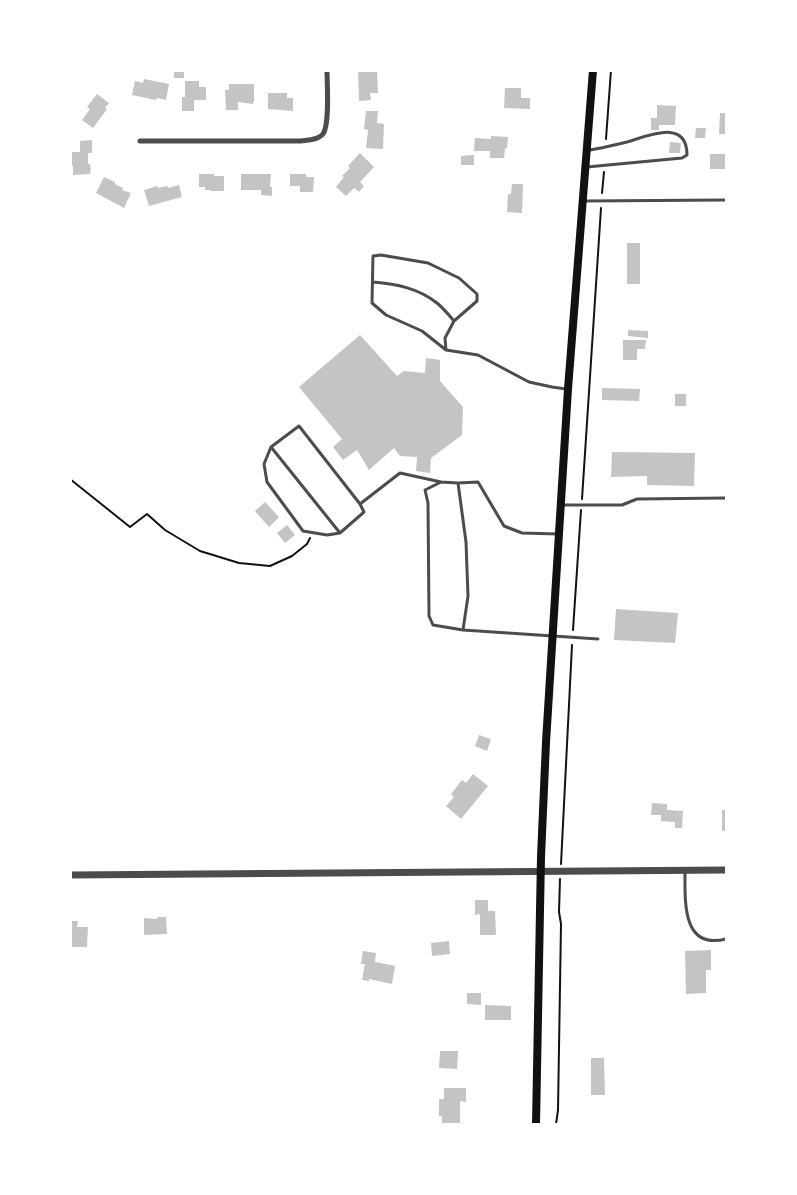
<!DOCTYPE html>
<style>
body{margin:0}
#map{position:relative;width:797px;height:1195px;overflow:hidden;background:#fff;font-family:Figtree,sans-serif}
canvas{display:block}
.frame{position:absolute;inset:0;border:72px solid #fff;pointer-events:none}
</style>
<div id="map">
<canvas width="797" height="1195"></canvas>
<div class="frame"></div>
</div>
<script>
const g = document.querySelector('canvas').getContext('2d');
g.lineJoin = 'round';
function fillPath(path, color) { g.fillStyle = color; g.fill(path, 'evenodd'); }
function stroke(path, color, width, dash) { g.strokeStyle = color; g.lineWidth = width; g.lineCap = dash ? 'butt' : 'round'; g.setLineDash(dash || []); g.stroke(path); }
const building = new Path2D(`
 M174 70H184V78H174Z
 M358 70H377L378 93H370L371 100 359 101Z
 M144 79 169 84 166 100 157 98 156 100 132 95 135 81 143 83Z
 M185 81H199V87H206V100H194V111H182V97H185Z
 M229 84H254V102H253V104L238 102V110H226L225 90H229Z
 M505 88H521V98H530V109L504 108Z
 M268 93H287V98H293V111L268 109Z
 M97 94 109 103 105 108 107 109 93 128 82 120 90 109 87 107Z
 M657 105 676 106 675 125H659V130H651V118H657Z
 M366 111H378L377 123 384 124 383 149 366 148 368 130 364 129Z
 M720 113H726V134H719Z
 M696 128H706L705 138H695Z
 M491 136 508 137 507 149 505 148 504 158H490V151H474L475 138 491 139Z
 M92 140V153H88V164H90V167H91L90 174 73 175V166H70V152H80V141Z
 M670 142 681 143 680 153H669Z
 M360 153 374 167 360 182 364 186 359 192 354 188 346 196 336 187 344 177 342 176 350 168 348 166Z
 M710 154H726V169H710Z
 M474 155V165H461V156Z
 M199 174H214V176H224V191H210V190H205V187H199Z
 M241 174H271L270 187H272V196L261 195V190H241Z
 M290 174H306V177H314L313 192H300V186H290Z
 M104 177 115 182V184L123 188 122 190 131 193 124 208 96 193Z
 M512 184H523L522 213 507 212 508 194H511Z
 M179 185 182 197 149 206 144 190 157 186 158 188 167 186 168 188Z
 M627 243H640V284H627Z
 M628 330 648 331V338L628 336Z
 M360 335 397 376 404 371 425 373 426 358 440 360V381L463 407 462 435 431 458 430 473 416 471 417 457 400 456 394 448 369 470 357 450 343 460 333 447 342 439 299 387Z
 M623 340H646L645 349H637V360H623Z
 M602 388 640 389 639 401 602 400Z
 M675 394H686V406H675Z
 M612 452 695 453 694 486 647 485V476L611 477Z
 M265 502 279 517 269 527 255 511Z
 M287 525 295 535 285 543 277 533Z
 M616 609 678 613 675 643 614 640Z
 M479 735 491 739 487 751 475 746Z
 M473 774 488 786 461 819 446 806 454 797 451 794 462 780 466 783Z
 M652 803 667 804V810L683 811 682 828H675V822L661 821V815H651Z
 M722 810H726V831H722Z
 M475 900H488V911H495L496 935H480V914L475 915Z
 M157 917H166L167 934 144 935V918L157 919Z
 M70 921H78L77 927H88L87 947H70Z
 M449 941 450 954 432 956 431 943Z
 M711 950V970H706V993L686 994 685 951Z
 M363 951 376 953 375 962 395 966 392 984 369 979V981L362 980 365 964H361Z
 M467 993H481V1005L467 1004Z
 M485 1005 511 1006V1020H485Z
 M440 1051H458L457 1069 439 1068Z
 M591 1058H604L605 1095H591Z
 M444 1088H466V1102L460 1101V1124H442V1116H439V1099H444Z`);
const path = new Path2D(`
 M606 139 611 70
 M602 193 604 172
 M70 479 130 527 147 514 165 530 200 551 239 563 270 566 292 556 307 544 310 538
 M582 499 601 208
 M573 630 581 510
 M561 864 572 645
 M556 1124 558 1110 561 924 559 912 560 879`);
const service = new Path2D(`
 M587 167 682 158 687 155C687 118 648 136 627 142 614 145 602 148 590 150
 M584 201 726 200
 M373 282C396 284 418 288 437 303 443 308 449 315 454 321
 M446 350 445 338 454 321 477 301V294L459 278 428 263 381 255 373 256 372 303 386 315 422 331 446 350 478 355 529 382 552 387 566 389
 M271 447 264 464 267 482 303 531 327 535 340 533
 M458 483 441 482 425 490 428 503 429 616 433 625 463 630 598 639
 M360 504 299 426 271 447 340 533 364 512 360 504 400 473 441 482
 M563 505H622L637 499 725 498
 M463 630 468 596 466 542 458 483 478 482 504 526 522 533 558 534
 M685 872C685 902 682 950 726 939`);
const minor = new Path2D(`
 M140 141H301C308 140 318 140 323 134 330 124 327 83 327 70`);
const tertiary = new Path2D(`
 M70 875 726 870`);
const secondary = new Path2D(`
 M536 1124 541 857 546 742 568 389 593 70`);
fillPath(building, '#c4c4c4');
stroke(path, '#111', 2);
stroke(service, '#4c4c4c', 3);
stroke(minor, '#4c4c4c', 5);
stroke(tertiary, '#4c4c4c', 7);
stroke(secondary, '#111', 8);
</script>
